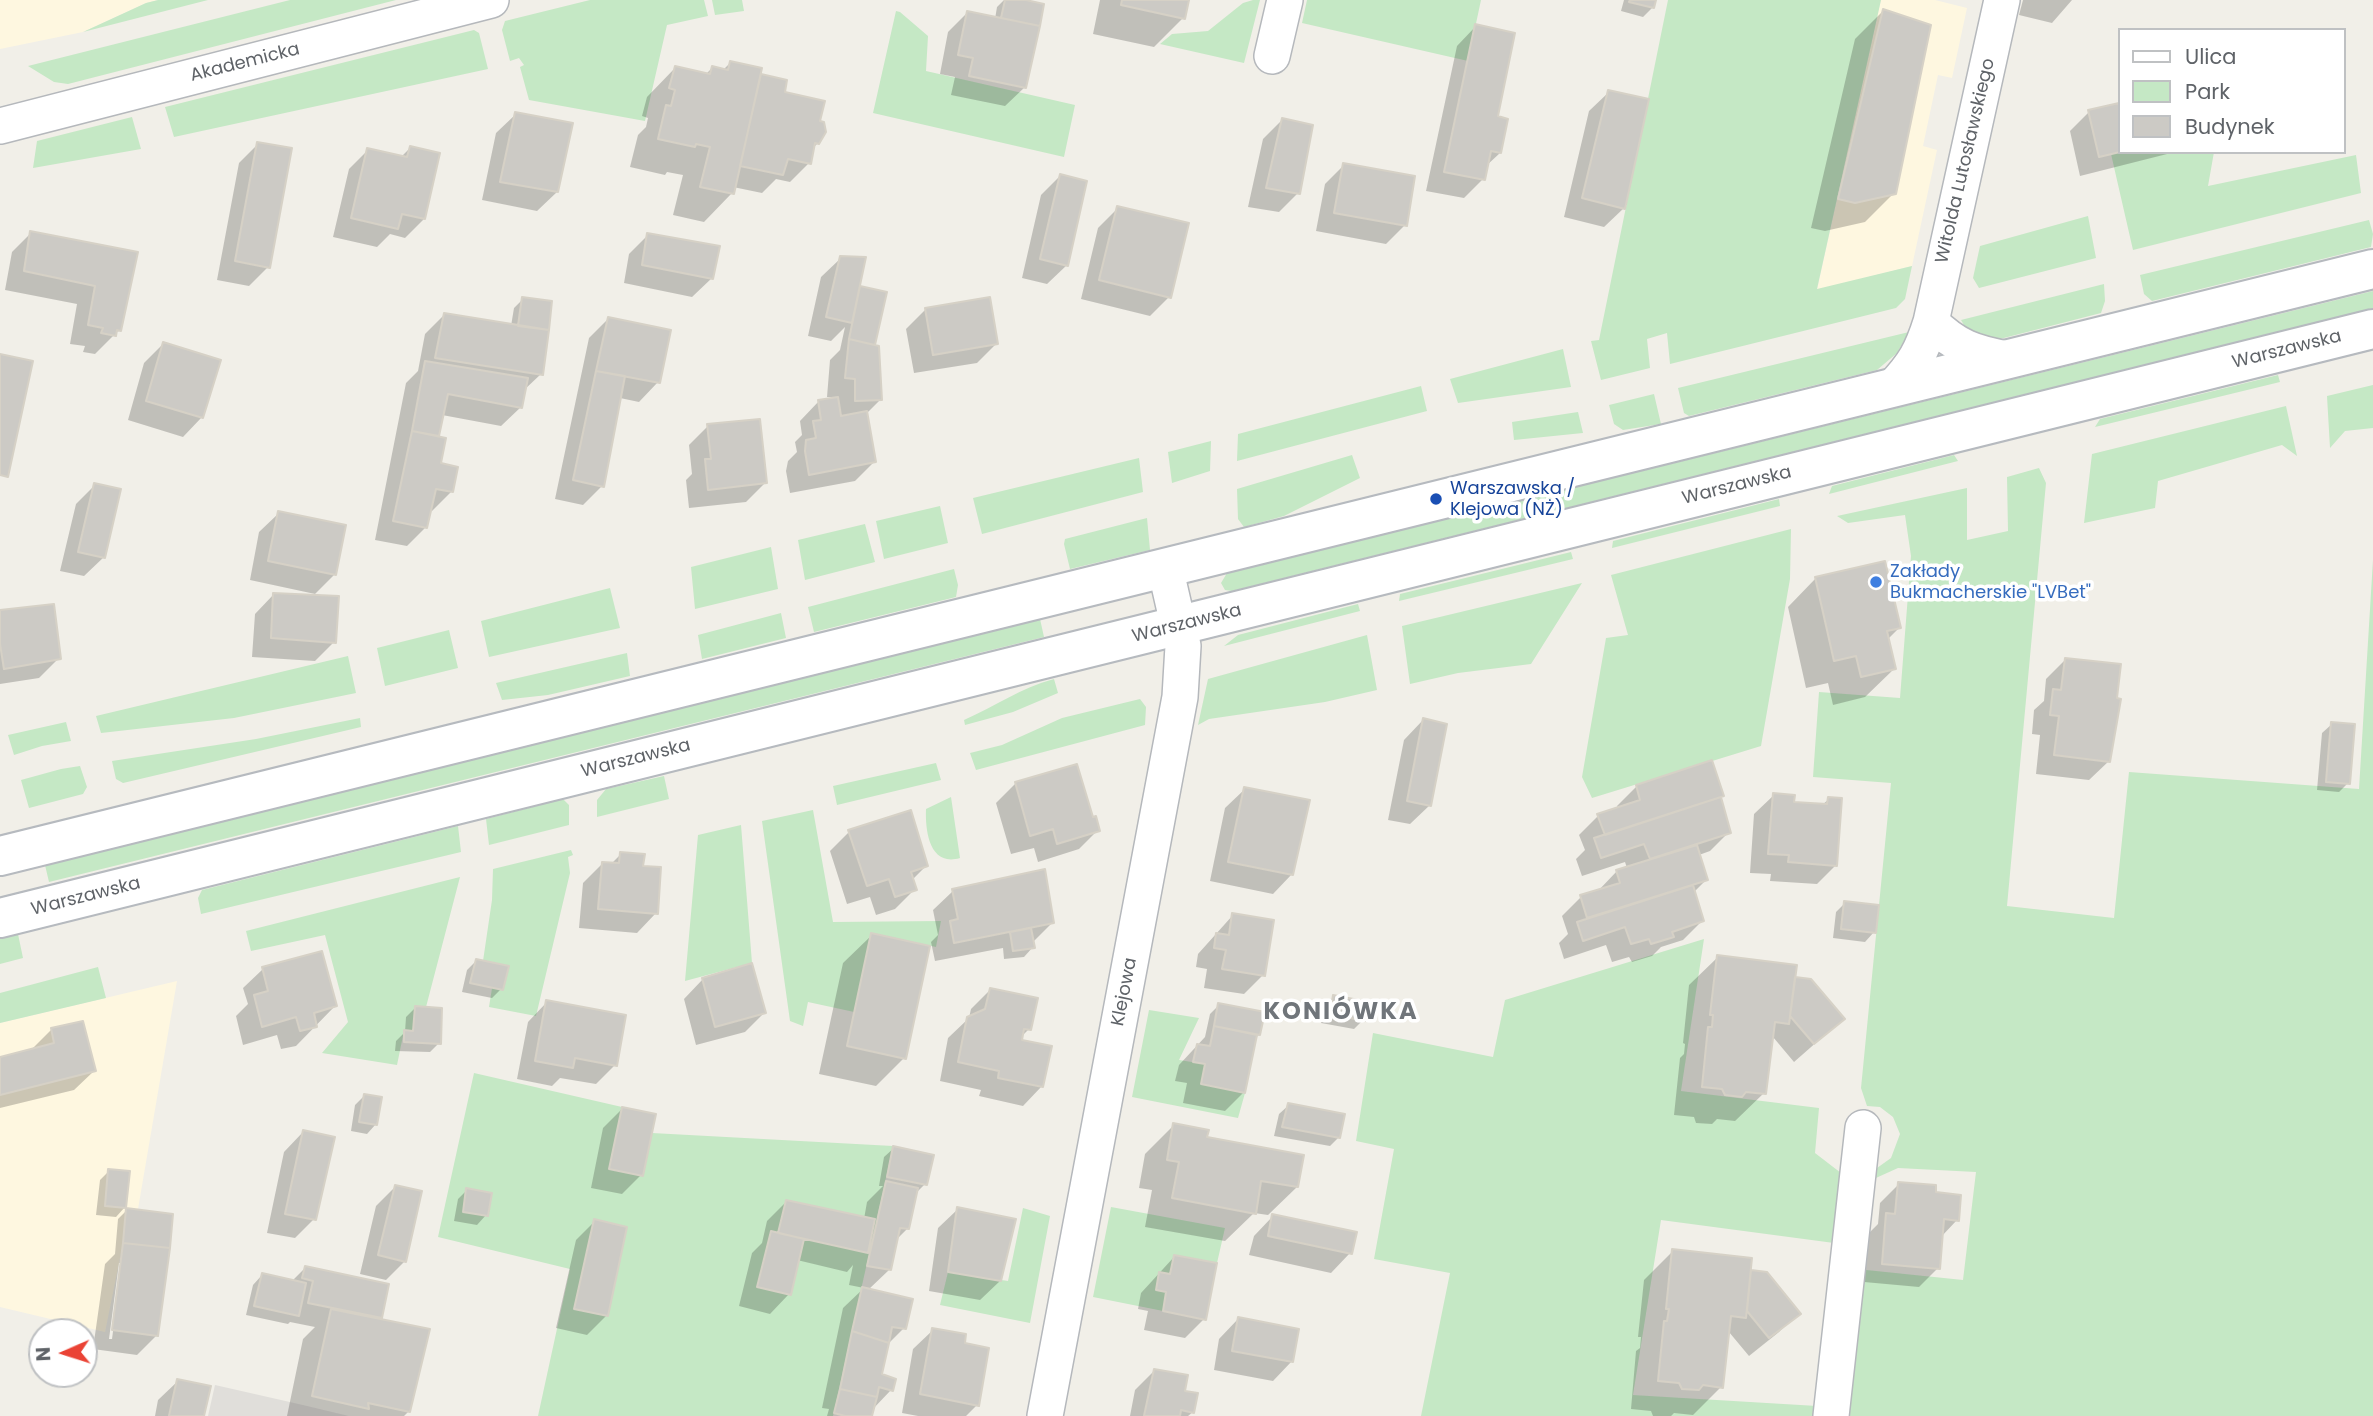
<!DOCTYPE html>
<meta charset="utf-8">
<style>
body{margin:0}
#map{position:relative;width:2373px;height:1416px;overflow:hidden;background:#f1efe8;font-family:Poppins,sans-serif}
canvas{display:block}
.legend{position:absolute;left:2118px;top:28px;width:228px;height:126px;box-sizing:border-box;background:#fff;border:2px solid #bfc1c3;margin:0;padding:9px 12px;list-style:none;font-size:21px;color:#5f6368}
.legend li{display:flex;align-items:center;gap:14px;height:35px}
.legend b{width:35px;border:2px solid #bfc1c3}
.north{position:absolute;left:28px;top:1318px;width:70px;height:70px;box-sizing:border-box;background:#fff;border:2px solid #bfc1c3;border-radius:50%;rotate:267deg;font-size:19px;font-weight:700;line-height:28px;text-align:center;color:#5f6368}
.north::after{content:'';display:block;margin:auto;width:24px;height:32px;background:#ea4335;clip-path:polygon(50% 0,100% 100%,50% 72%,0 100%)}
</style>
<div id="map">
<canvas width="2373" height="1416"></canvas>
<ul class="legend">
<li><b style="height:9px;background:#fff"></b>Ulica</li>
<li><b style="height:19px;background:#c5e8c5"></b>Park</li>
<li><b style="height:19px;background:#cccac5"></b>Budynek</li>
</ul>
<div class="north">N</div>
</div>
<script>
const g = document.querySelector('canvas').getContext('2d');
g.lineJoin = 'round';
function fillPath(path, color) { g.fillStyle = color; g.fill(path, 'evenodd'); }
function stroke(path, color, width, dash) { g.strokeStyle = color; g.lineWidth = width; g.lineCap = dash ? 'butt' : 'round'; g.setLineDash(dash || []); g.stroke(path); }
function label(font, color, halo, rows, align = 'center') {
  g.font = font + ' Poppins,sans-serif'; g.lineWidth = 7; g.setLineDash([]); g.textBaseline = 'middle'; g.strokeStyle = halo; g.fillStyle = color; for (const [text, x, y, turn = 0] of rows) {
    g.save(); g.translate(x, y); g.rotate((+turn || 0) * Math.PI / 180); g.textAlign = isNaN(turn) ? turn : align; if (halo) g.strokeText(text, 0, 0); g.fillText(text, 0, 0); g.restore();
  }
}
const commercial = new Path2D(`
 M0 0H158L146 3 83 32 0 49Z
 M1881 0H1935L1967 8 1952 78 1938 75 1923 146 1937 150 1912 266 1817 290Z
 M177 981 138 1209 123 1243 105 1332 0 1307V1023Z`);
const industrial = new Path2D(`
 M215 1385 303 1405 349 1416H208Z`);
const green = new Path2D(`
 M158 0H208L83 32 146 3Z
 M290 0H396L68 84 54 82 28 66Z
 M590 0H704L708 16 667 25 645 121 529 100 520 67 524 65 519 58 510 61 502 30 505 21Z
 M712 0H742L744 11 715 15Z
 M1253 0H1260L1244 63 1160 44 1172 34 1208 31 1243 3Z
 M1307 0H1481L1468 61 1302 23Z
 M1668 0H1881L1817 289 1912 266 1905 299 1896 308 1670 364 1667 333 1647 339 1650 368 1601 380 1591 341 1599 340Z
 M896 11 900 12 928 36 926 71 1075 105 1064 157 873 113Z
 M474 30 479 33 488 69 174 137 165 107Z
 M132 117 141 149 33 168 37 141Z
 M2120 152H2214L2208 186 2356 155 2361 193 2133 250 2111 154Z
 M2088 216 2096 258 1979 288 1973 278 1980 246Z
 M2369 220 2373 234 2371 247 2152 301 2144 294 2140 275Z
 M2104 284 2105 301 2101 313 1996 340 1967 330 1961 320Z
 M2373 291V308L1232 591 1225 590 1221 583 1227 573Z
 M1909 332 1897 353 1877 370 1689 416 1684 413 1678 388Z
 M1563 349 1571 387 1458 403 1450 379Z
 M2278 375 2280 382 2095 427 2100 419Z
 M2373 385V428L2345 431 2330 448 2327 396Z
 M1421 386 1427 411 1237 461 1238 434Z
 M1654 394 1661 424 1623 430 1614 424 1609 405Z
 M2286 406 2297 456 2282 445 2158 481 2155 508 2084 523 2092 454Z
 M1578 412 1583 433 1514 440 1512 422Z
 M1211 441 1210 471 1172 483 1168 452Z
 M1352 455 1360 478 1284 516 1244 527 1238 519 1237 489Z
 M1954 455 1958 461 1829 494 1832 486Z
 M1139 458 1143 492 982 534 973 498Z
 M2039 468 2046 483 2007 906 2114 918 2129 772 2359 789 2373 560V1416H1841L1857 1269 1963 1280 1976 1172 1898 1168 1867 1182 1877 1168 1891 1158 1900 1134 1893 1117 1880 1107 1867 1106 1861 1088 1891 783 1813 777 1819 692 1900 698 1911 556 1905 515 1848 523 1837 516 1967 488V540L2008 531 2007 477Z
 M1779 499 1780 506 1612 548 1613 541Z
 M940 506 948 543 884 559 876 521Z
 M1147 518 1150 550 1070 569 1064 544 1065 539Z
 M865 524 875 562 805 580 798 540Z
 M1791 529 1790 579 1761 746 1592 798 1582 777 1606 638 1628 635 1611 575Z
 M771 547 778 589 695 609 691 567Z
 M1571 552 1573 559 1399 601 1400 594Z
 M954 569 958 585 956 597 814 632 808 607Z
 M1582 583 1531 664 1458 673 1410 684 1402 626Z
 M610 588 620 628 489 657 481 621Z
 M1358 604 1360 611 1224 646 1238 635Z
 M781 613 786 638 702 659 698 635Z
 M1040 619 1044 637 49 882 45 865Z
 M449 630 458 668 385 686 377 648Z
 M1367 635 1377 690 1325 702 1209 719 1198 725 1208 679Z
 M627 653 630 676 548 695 502 700 496 683Z
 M348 656 356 693 234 718 101 733 96 716Z
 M1054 679 1058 693 1013 712 965 725 964 720C996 706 1020 688 1054 679Z
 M1140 699 1146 707 1145 725 976 770 970 753 1002 745 1062 718Z
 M360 718 361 727 123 783 116 779 112 761 256 739Z
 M66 722 71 741 42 746 14 755 8 735Z
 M936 763 941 780 837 805 833 786Z
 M80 766 87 787 83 794 29 808 21 780 61 769Z
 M664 776 669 799 597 817V800L606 789Z
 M951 797 960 858C930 867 925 832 926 809Z
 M563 799 569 805V825L489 845 486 819Z
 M813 810 833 922 941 921 936 947 871 933 854 1012 808 1002 803 1026 790 1021 762 821Z
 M741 825 752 963 685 981 698 835Z
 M458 826 461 852 201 914 198 898 202 890Z
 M571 850 573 855 568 857 570 873 536 1016 489 1007 492 988 503 990 483 961 492 900 493 869Z
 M460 877 426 1007 415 1006 413 1031H404L397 1065 322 1053 348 1022 325 935 251 951 246 931Z
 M18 934 23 958 0 964V939Z
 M1704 939 1681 1091 1819 1108 1815 1153 1841 1173 1834 1243 1661 1220 1633 1395 1817 1406 1816 1416H1421L1450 1273 1374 1259 1394 1149 1356 1141 1373 1033 1493 1057 1505 1000Z
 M98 967 106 998 0 1023V993Z
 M1149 1010 1199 1018 1179 1060 1205 1064 1202 1084 1245 1093 1238 1118 1132 1097Z
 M474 1073 622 1107 610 1169 643 1176 652 1133 893 1146 833 1416H538L570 1269 438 1237Z
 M1111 1207 1225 1228 1217 1263 1174 1255 1170 1274 1159 1272 1156 1290 1166 1292 1163 1311 1093 1297Z
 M1023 1208 1050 1216 1030 1323 940 1305 948 1272 1008 1281Z`);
const shadow = new Path2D(`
 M1004 0H1018L1025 87 1005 106 951 95 955 77 940 74 948 32 967 13 995 19 997 7Z
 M1100 0H1187L1183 18 1154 47 1093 34Z
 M1624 0H1654L1653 7 1643 17 1621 11Z
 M2023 0H2072L2052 23 2019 15Z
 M1883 11 1894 193 1865 222 1825 231 1811 228 1855 39Z
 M1476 26 1496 118 1500 153 1486 166 1483 179 1464 198 1426 191 1457 46Z
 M730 63 759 76 785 81 783 93 818 122V143L812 149 809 163 790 182 776 179 762 193 733 187 732 193 704 222 673 215 683 175 667 172 665 175 630 167 638 135 646 127 648 118 642 116 647 97 675 68 705 75 712 68 723 70Z
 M1609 92 1624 208 1604 227 1564 217 1589 111Z
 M2119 105V152H2175L2080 176 2070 131 2089 112Z
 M516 114 557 192 537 211 482 200 496 133Z
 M1282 120 1298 193 1279 212 1248 207 1263 139Z
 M258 144 268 267 249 286 217 280 239 163Z
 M410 148 424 219 405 238 390 234 377 247 333 237 349 169 368 150 401 157Z
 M1344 165 1405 225 1386 244 1316 231 1325 184Z
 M1060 176 1067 265 1047 284 1022 278 1041 195Z
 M1118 208 1169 297 1150 316 1081 299 1098 228Z
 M31 233 136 253 119 330 95 354 83 352 85 346 70 344 77 304 5 290 12 252Z
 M648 235 712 278 692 297 624 283 629 254Z
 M841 258 857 292 861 288 885 293 873 346 880 400 866 414 874 462 855 481 790 493 786 471 788 461 797 452 795 442 802 435 800 421 819 401 835 397H827L830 360 840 350 845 327 831 341 808 336 821 277Z
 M523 299 541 374 523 391 521 407 501 426 442 415 437 438 439 464 451 492 432 511 429 510 426 527 407 546 375 540 406 383 418 371 425 334 444 315 511 326 514 308Z
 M925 310 996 344 977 363 914 373 906 329Z
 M608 319 658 382 639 402 620 398 602 486 583 505 555 499 589 338Z
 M163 344 202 417 183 437 128 420 144 363Z
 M708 426 765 483 746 502 689 508 686 480 692 474 689 445Z
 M95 485 104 557 84 576 60 571 76 504Z
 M279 513 334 575 315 594 250 580 259 532Z
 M1816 578 1899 628 1887 640 1894 669 1865 697 1833 705 1828 683 1806 688 1788 607Z
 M274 594 334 642 315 661 252 657 255 614Z
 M0 612 59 658 39 678 0 684Z
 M2065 660 2109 761 2089 780 2036 774 2040 735 2032 734 2034 710 2044 701 2046 679Z
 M1423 720 1430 805 1410 824 1388 820 1404 740Z
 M2332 724 2348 783 2339 792 2317 790 2322 733Z
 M1711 762 1722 795 1719 798 1729 832 1710 851 1699 855 1706 880 1693 893 1702 921 1683 940 1661 947 1652 956 1632 962 1629 957 1612 962 1606 945 1564 959 1559 943 1568 934 1562 916 1581 897 1597 892 1617 871 1627 868 1625 862 1582 876 1576 859 1585 850 1579 835 1598 816 1618 809 1617 806 1636 787Z
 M1016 783 1098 830 1079 849 1038 862 1034 848 1011 854 996 803Z
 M1245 789 1292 874 1273 894 1210 881 1225 808Z
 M1774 795 1792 803 1822 805 1829 799 1836 865 1817 884 1770 881 1771 874 1750 873 1754 814Z
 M849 832 926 866 912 880 915 889 895 909 876 915 870 897 847 904 830 851Z
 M621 854 642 867 656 913 637 933 579 928 583 883 602 864 610 865Z
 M953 891 1052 923 1032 943 1033 947 1024 957 1004 959 1003 948 935 961 931 942 938 935 933 910Z
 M1845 903 1874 932 1865 942 1833 938 1836 912Z
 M1233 915 1263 975 1244 994 1204 988 1207 969 1196 967 1198 954Z
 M872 935 904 1058 876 1086 819 1074 843 963Z
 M1718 957 1843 1019 1794 1062 1773 1037 1771 1040 1764 1093 1735 1121 1717 1119 1712 1124 1696 1123 1694 1117 1674 1115 1680 1058 1684 1054 1685 1044 1683 1043 1689 985Z
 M476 961 501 989 492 998 462 992 467 970Z
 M263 969 335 1006 296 1046 281 1049 277 1035 243 1045 236 1016 248 1004 243 988Z
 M703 979 764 1013 745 1032 696 1045 684 999Z
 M990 990 1029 1029 1021 1037 1020 1042 1042 1086 1023 1106 979 1096 981 1090 940 1081 948 1038 969 1018 971 1009Z
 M1334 997 1363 1020 1354 1029 1321 1023 1324 1006Z
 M547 1002 615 1065 596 1084 560 1078 552 1086 517 1079 528 1022Z
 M1219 1005 1259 1035 1254 1039 1244 1092 1225 1111 1183 1103 1187 1083 1175 1081 1179 1065 1205 1037 1210 1014Z
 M415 1008 439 1043 430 1052 395 1051 396 1041 405 1032 406 1017Z
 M82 1023 94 1071 74 1090 0 1108V1059L32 1049 51 1030Z
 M364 1096 376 1124 367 1134 351 1131 355 1105Z
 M1289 1105 1339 1137 1330 1146 1274 1136 1279 1114Z
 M622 1109 641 1175 622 1194 591 1188 603 1128Z
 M1174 1125 1205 1139 1297 1187 1268 1215 1254 1213 1225 1241 1145 1227 1152 1190 1139 1188 1145 1154Z
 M303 1132 314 1219 295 1238 267 1233 284 1152Z
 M894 1148 925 1184 916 1193 907 1229 896 1240 889 1270 868 1290 904 1328 886 1346 880 1376 891 1390 872 1410 870 1416H827L829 1409 822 1408 843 1308 864 1288 849 1285 853 1265 847 1272 797 1260 789 1294 770 1314 739 1306 752 1253 762 1243 767 1221 786 1202 864 1219 867 1202 883 1186H879L884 1157Z
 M109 1171 125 1207 116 1217 96 1215 100 1180Z
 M1899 1184 1934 1193 1957 1220 1941 1237 1938 1268 1919 1287 1864 1282 1868 1234 1878 1224 1880 1203Z
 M395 1187 405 1261 386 1280 360 1274 376 1206Z
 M467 1190 486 1215 477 1225 454 1221 458 1199Z
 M958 1209 1000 1281 980 1300 929 1291 938 1228Z
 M127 1210 156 1336 137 1355 93 1349 105 1264 115 1254 118 1219ZM119 1263H122L112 1339H109Z
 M1273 1216 1350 1253 1331 1273 1249 1255 1254 1236Z
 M595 1221 606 1316 587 1335 556 1328 576 1240Z
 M1673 1251 1749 1275 1752 1272 1798 1313 1779 1332 1749 1356 1729 1332 1727 1334 1721 1387 1693 1415 1674 1413 1671 1416H1653L1651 1411 1631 1409 1636 1351 1640 1348 1641 1337H1638L1644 1280Z
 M1174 1257 1204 1319 1185 1338 1144 1330 1148 1311 1138 1309 1141 1293Z
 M305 1268 380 1317 377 1320 409 1411 404 1416H287L303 1339 315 1327 290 1322 288 1324 246 1315 253 1285 262 1275 291 1282Z
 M1238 1319 1292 1361 1273 1381 1214 1370 1219 1339Z
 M933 1330 977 1405 966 1416H918L902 1413 913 1349Z
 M1154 1371 1183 1392 1193 1412 1188 1416H1130L1135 1390Z
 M178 1381 202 1416H155L158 1400Z`);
const building = new Path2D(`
 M1005 0H1026L1044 4 1040 26 1001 18Z
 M1122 0H1189L1185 19 1121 5Z
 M1630 0H1656L1654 8 1629 2Z
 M1883 9 1931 25 1896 194 1855 203 1838 199Z
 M967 11 1040 26 1026 88 969 76 973 58 958 55Z
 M1475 24 1515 33 1498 116 1508 119 1501 153 1491 151 1485 180 1444 172Z
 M730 61 762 68 734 194 700 187 710 147 696 144 695 147 658 139 666 105 671 106 675 90 669 88 675 66 710 74 712 66 728 70Z
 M761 74 787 80 785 92 825 101 820 121 824 122 826 132 819 144 815 143 811 164 788 159 783 175 740 166Z
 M1608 90 1649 99 1625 209 1582 198Z
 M2119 103 2120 152 2099 157 2088 110Z
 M515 112 573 123 558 192 500 182Z
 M1282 118 1313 125 1300 194 1266 188Z
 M257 142 292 148 270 268 235 261Z
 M410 146 440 153 425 219 402 214 398 229 351 218 367 148 407 157Z
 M1343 163 1415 176 1407 226 1334 213Z
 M1060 174 1087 181 1068 266 1040 259Z
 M1117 206 1189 223 1171 298 1099 280Z
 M30 231 138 252 121 331 117 330 116 336 101 333 103 328 88 325 95 286 24 271Z
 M647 233 720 246 713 279 642 265Z
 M840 256 866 257 852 323 826 317Z
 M860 286 887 292 875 345 849 339Z
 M522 297 552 301 549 330 518 326Z
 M990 297 998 344 933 355 925 308Z
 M444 313 549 330 543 375 435 358Z
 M608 317 671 330 660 383 596 371Z
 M849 339 879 346 882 400 855 401V379L845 378Z
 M163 342 221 360 203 418 146 401Z
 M0 354 33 361 8 477 0 475Z
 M425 361 528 378 522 408 448 394 439 436 412 431Z
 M596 371 625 376 604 487 573 480Z
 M838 397 841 416 867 411 876 462 809 475 805 451 806 440 816 438 813 421 821 420 818 400Z
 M760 419 767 483 708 490 705 459H711L707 424Z
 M412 431 446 438 441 463 458 467 453 492 436 489 427 528 393 521Z
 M94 483 121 489 105 558 78 552Z
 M278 511 346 525 336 575 268 561Z
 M1885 561 1901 628 1887 631 1896 669 1861 677 1856 656 1834 661 1815 577Z
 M273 593 339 596 336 643 271 638Z
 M54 604 61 659 4 669 0 644V610Z
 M2065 658 2121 664 2117 698 2121 699 2110 762 2054 755 2059 716 2050 715 2053 689 2061 690Z
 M1423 718 1447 724 1431 806 1407 801Z
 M2331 722 2355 724 2350 784 2326 782Z
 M1712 760 1724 796 1605 835 1597 814 1640 800 1636 785Z
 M1077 764 1093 817 1096 816 1100 831 1057 844 1053 829 1030 836 1015 782Z
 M1244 787 1310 800 1293 875 1228 862Z
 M1773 793 1795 795 1794 802 1827 804 1828 797 1842 798 1837 866 1788 862 1789 855 1768 854Z
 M1721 797 1731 833 1650 859 1644 844 1601 858 1594 838Z
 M911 810 928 866 911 872 917 890 895 897 889 879 867 886 848 830Z
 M1697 845 1708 880 1587 918 1580 895 1620 883 1616 870Z
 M620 852 645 854 643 866 661 867 658 914 598 909 602 862 619 863Z
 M1045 869 1054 923 954 943 950 921 958 919 952 889Z
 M1693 885 1704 921 1672 932 1674 937 1651 944 1649 939 1631 944 1625 927 1583 941 1577 922Z
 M1844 901 1879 905 1876 933 1841 929Z
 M1232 913 1274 920 1265 976 1222 969 1226 950 1214 948 1216 933 1229 935Z
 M1031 928 1035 948 1013 951 1010 932Z
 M871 933 930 946 906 1059 847 1046Z
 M322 951 337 1006 314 1013 317 1027 300 1031 296 1017 262 1027 254 995 268 991 262 967Z
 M1717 955 1797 965 1789 1024 1775 1022 1766 1094 1746 1092 1742 1097 1725 1095 1722 1089 1702 1087 1708 1027H1712L1713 1015H1710Z
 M476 959 509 966 503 990 470 983Z
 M752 963 766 1013 715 1027 702 978Z
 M1795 977 1811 979 1845 1019 1814 1044 1790 1016Z
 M990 988 1038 998 1031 1030 1024 1029 1022 1040 1052 1046 1043 1087 998 1078 999 1071 958 1062 967 1017 985 1009Z
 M1333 995 1369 1002 1365 1021 1330 1014Z
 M546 1000 626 1015 617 1066 575 1058 573 1068 535 1061Z
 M1218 1003 1265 1012 1260 1035 1214 1026Z
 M415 1006 442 1008 441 1044 404 1042V1030L413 1031Z
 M83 1021 96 1071 0 1095V1057L54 1043 51 1028Z
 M1214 1026 1257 1035 1245 1093 1201 1084 1205 1064 1193 1062 1197 1044 1210 1046Z
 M364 1094 382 1097 377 1125 359 1122Z
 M1288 1103 1345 1114 1340 1138 1282 1127Z
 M622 1107 656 1114 643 1176 609 1169Z
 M1173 1123 1209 1130 1207 1137 1304 1155 1298 1187 1261 1181 1256 1214 1172 1198 1179 1162 1167 1160Z
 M303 1130 335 1137 316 1220 285 1214Z
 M893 1146 934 1155 927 1185 887 1177Z
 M108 1169 130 1171 126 1208 105 1206Z
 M886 1181 918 1188 909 1229 900 1228 891 1270 867 1266Z
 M1898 1182 1936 1185V1192L1961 1195 1959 1221 1944 1219 1940 1269 1882 1264 1886 1213 1895 1214Z
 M395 1185 422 1191 406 1262 378 1255Z
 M466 1188 492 1193 488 1216 463 1212Z
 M786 1200 875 1219 868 1253 778 1233Z
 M957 1207 1016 1219 1001 1281 948 1272Z
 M126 1208 173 1214 170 1248 123 1243Z
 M1272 1214 1357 1232 1352 1254 1268 1236Z
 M594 1219 627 1227 608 1316 574 1309Z
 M771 1231 804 1239 791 1295 757 1287Z
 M123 1243 170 1248 158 1336 112 1330Z
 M1672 1249 1752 1258 1746 1318 1731 1316 1723 1388 1703 1385 1699 1390 1682 1389 1679 1383 1658 1381 1664 1321H1667L1669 1309H1666Z
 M1174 1255 1217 1263 1206 1320 1163 1311 1166 1292 1156 1290 1159 1272 1170 1274Z
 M305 1266 389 1284 382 1318 308 1303 313 1281 302 1278Z
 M1751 1270 1767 1272 1801 1314 1769 1338 1747 1311Z
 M262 1273 306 1283 299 1316 254 1306Z
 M862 1287 913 1299 906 1329 892 1327 889 1343 852 1331Z
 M331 1309 430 1329 410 1412 368 1403 369 1409 312 1396Z
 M1238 1317 1299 1329 1293 1362 1232 1351Z
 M932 1328 966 1334 965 1343 989 1348 979 1406 920 1394Z
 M852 1331 889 1343 882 1374 896 1379 893 1391 879 1387 877 1397 840 1389Z
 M1154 1369 1188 1375 1185 1391 1198 1393 1194 1413 1181 1410 1180 1416H1144Z
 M177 1379 211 1386 204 1416H169Z
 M840 1389 877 1397 872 1416H845L834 1413Z`);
const street = new Path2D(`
 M1272 56 1285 0
 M0 126 491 0
 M1931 322C1956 347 1974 353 2008 359
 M1893 387C1914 365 1922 351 1931 322L2002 0
 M1045 1416 1180 697 1183 646 1165 567
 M1831 1416 1863 1128`);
const secondary = new Path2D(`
 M0 856 2373 269
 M0 918 2373 329`);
const markers = [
 [1436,499,7,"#1a4fb4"],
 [1876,582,7,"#3f7fe0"]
];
const streetNames = [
 ["Akademicka",245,63,-14],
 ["Witolda Lutosławskiego",1966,161,-77],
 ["Warszawska",2287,350,-14],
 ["Warszawska",1737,486,-14],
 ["Warszawska",1187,624,-14],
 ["Warszawska",636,759,-14],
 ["Warszawska",86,897,-14],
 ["Klejowa",1125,992,-79]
];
const transitNames = [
 ["Warszawska /",1450,489],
 ["Klejowa (NŻ)",1450,510]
];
const shopNames = [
 ["Zakłady",1890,572],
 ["Bukmacherskie \"LVBet\"",1890,593]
];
const districtNames = [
 ["KONIÓWKA",1341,1013]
];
fillPath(commercial, '#fef7e0');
fillPath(industrial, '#e0deda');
fillPath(green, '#c5e8c5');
fillPath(shadow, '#0003');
fillPath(building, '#cccac5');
stroke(building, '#d6d1c6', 2);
stroke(street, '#b5b8bc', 38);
stroke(secondary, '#b6babf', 42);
stroke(street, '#fff', 35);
stroke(secondary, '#fff', 38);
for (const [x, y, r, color] of markers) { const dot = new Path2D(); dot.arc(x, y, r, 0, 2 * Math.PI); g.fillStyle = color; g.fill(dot); stroke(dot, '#fff', 2.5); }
label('18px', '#5f6368', '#fff', streetNames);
label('18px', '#164399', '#fff', transitNames, 'left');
label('18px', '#366cbe', '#fff', shopNames, 'left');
g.letterSpacing = '2px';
label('bold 24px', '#70757a', '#fff', districtNames);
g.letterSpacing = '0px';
</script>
